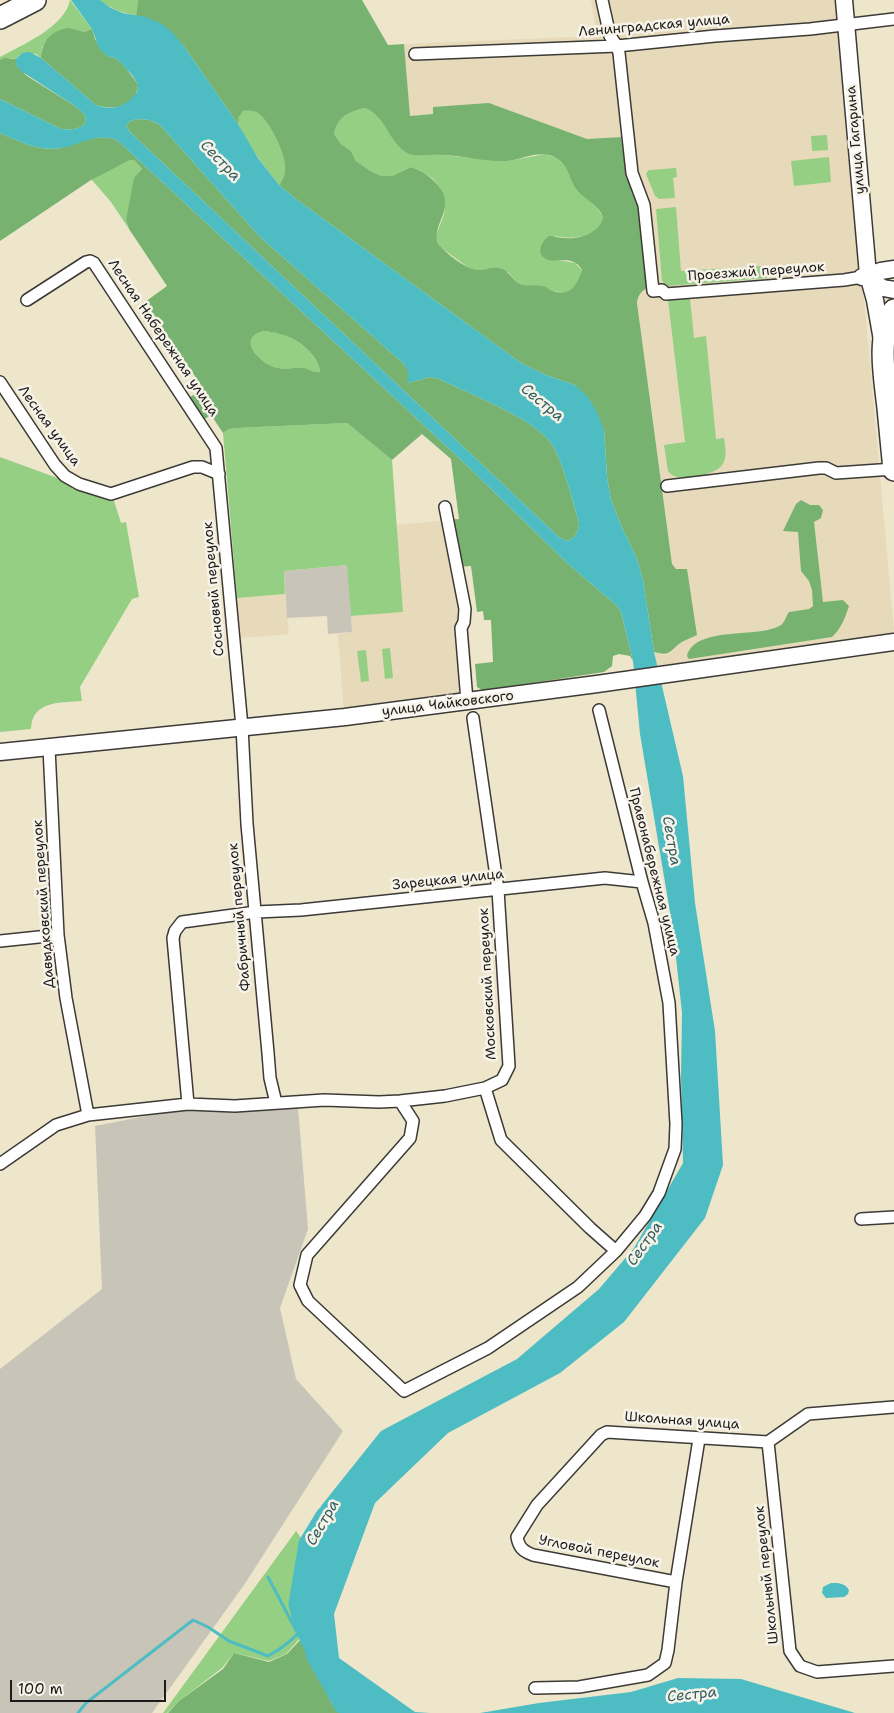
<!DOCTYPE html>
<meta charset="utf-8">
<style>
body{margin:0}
#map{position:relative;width:894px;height:1713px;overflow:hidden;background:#eee6cb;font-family:"Shantell Sans",sans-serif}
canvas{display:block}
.scale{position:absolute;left:10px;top:1680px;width:156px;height:22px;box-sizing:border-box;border:2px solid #1c1c1c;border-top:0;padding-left:6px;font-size:15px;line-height:18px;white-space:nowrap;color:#1c1c1c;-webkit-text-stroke:4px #f7f3e8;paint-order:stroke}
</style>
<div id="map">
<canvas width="894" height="1713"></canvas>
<div class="scale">100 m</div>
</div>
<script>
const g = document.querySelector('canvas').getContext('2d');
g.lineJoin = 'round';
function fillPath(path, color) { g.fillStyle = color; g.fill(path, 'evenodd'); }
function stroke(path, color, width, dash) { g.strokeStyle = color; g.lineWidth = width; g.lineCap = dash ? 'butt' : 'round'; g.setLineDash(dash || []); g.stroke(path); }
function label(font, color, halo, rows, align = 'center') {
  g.font = font + ' "Shantell Sans",sans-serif'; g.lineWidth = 5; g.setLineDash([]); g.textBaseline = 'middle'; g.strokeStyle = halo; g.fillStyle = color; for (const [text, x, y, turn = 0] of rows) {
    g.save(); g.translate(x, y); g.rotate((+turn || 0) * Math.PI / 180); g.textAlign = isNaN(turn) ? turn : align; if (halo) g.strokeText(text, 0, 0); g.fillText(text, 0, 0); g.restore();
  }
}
const built = new Path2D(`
 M591 0H837L894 630 890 634 658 671 654 652 663 655 671 653 678 645 684 641 687 570 676 569 672 564 637 303 638 297 641 291 647 288 639 206 626 175 622 137 587 139 433 107V114L410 116 409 110 404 44 597 36Z
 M448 520 468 618 474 698 344 715 338 634 352 632 351 616 403 612 396 525Z
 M285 594 289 634 241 638 237 598Z`);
const industrial = new Path2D(`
 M348 565 352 632 328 634 327 616 287 618 284 571Z
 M298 1107 308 1229 280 1308 296 1379 343 1431 244 1585 152 1713H0V1369L102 1289 95 1126 187 1108Z`);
const green = new Path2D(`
 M70 0 92 29 84 32 77 31 46 41 42 48 41 58 36 54 22 53 16 59 11 58 0 60V57C22 45 65 27 70 0Z
 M100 0H138L136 15C122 13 111 9 100 0Z
 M365 108 373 111 380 117 400 148 413 155 433 154 492 160 508 161 545 154 556 158 565 165 570 173 573 184 598 209 603 217C599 238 572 240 555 236L558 260 575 263 582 270 578 284 573 290 564 293 553 291 543 286H525L517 282 508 272 487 269 478 271 469 268 440 247 436 236C438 229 442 221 444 214 449 190 433 174 411 167L392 176H382L372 172 356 161 351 151 341 144 334 134C338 116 349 112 365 108Z
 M251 110C254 111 256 112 258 113 270 122 287 156 285 171 285 176 282 181 279 185 271 175 239 134 238 122 238 118 240 115 243 111Z
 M827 135 828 150 812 151 811 136Z
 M829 157 831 182 794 186 791 161Z
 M130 160H134L142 169 140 172 137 175 126 220 129 229 111 202 91 179Z
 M676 168 677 177 673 178 675 198 659 199 655 196 646 174 647 172 649 170Z
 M676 207 681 271 761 266 765 268 767 278 668 286 662 281 656 209Z
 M690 298 694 338 706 336 716 439 724 438C725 447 728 457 722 465 717 474 684 481 674 476 673 476 670 473 668 471L664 445 685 442 668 300Z
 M264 331C270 332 277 332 283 334 298 340 319 355 320 373 313 373 311 370 305 368 296 366 287 371 274 367 259 362 236 338 264 331Z
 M347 423 392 460 403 612 351 616 347 565 284 571 285 594 237 598 223 433 229 429 236 428Z
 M0 457 63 480 73 489 114 501 121 523 126 522 139 597 132 599 80 687 82 701C61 703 32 700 31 729L0 732Z
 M390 648 393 678 385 679 382 649Z
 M366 650 369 681 361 682 357 651Z
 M296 1531 307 1546 296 1604 304 1630 323 1675 302 1636 286 1654 269 1661 234 1653 222 1668 179 1701 167 1713H163Z`);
const forest = new Path2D(`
 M138 0H362L388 45 404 44 410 116 433 114V107L489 103 587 139 621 137 626 175 639 206 647 288C640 292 638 296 637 303L672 564 676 569H687L697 635C691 638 684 640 679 644 668 653 670 656 654 652L643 580 637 559 621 525 611 500 607 477 604 430 575 385 546 375 521 363 296 199 279 185C282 181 285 175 285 171 287 156 270 122 258 113 253 110 249 110 243 111L239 117 238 124 183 45 136 15ZM365 108C388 116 390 150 413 155 421 156 434 154 443 155 464 156 487 162 508 161 524 159 541 149 556 158 571 167 568 179 577 190 585 200 598 204 603 217 600 233 579 240 564 238 559 238 554 236 549 236 542 241 535 253 546 259 556 264 573 254 582 270 577 285 571 297 553 291 550 290 547 287 543 286 534 284 525 288 517 282 511 277 508 270 499 268 493 267 486 270 480 270 469 271 449 256 441 247 425 227 463 208 434 181 427 174 420 170 411 167L392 176H382L372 172 356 161 351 151 341 144 334 134C338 116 349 112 365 108Z
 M69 28 84 32 92 29 95 39 107 56 117 59 125 67 138 84C137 107 114 111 96 105L41 58C42 40 52 30 69 28Z
 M5 58 16 59V65L27 76 75 106 85 115 86 122C79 130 72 130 61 129L0 99V60Z
 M138 119 150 120 160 125 260 237 404 364 408 370V383L430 377 439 379C469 394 537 419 553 446 564 465 572 500 579 522 579 531 576 537 568 541L560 538 129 131 126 125 130 121Z
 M0 133C18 141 40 152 60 148 82 144 94 132 117 140L459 458 565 561 616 605 621 612 633 661 630 656 619 654 613 656 612 666 604 672 487 690H482L477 687 475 664 493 662 491 620H484L483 611 477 612 471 566 458 567 448 520 459 519 451 459 422 434 392 460 347 423 236 428 229 429 223 433 211 415 203 420 189 398 203 388 145 302 167 286 129 229 126 220 134 178 142 169 134 160H130L91 180 0 241ZM264 331C269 332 275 332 280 334 296 337 319 355 320 372 313 373 311 370 305 368 296 366 287 371 274 367 259 362 236 338 264 331Z
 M801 500 810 505H819L823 510 821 518 814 522 823 602 843 600 849 606C845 618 841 629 832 637L689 659 687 656C695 625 760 639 781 625 785 622 786 616 789 612L809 609 813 606 812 590 809 581 801 571 798 532 783 531 796 504Z
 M301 1639 332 1704 351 1713H168L179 1701 223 1669 234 1653 269 1662 287 1654Z`);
const water = new Path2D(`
 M71 0H100L111 8 123 13 146 17 162 24 172 32 183 45 238 124 258 158 279 185 296 199 521 363 546 375 575 385 588 397 597 412 604 430 607 477 611 500 621 525 637 559 643 580 654 652 683 776 695 903 715 1031 723 1165 705 1218 624 1322 560 1373 448 1433 375 1503 334 1614 339 1658 415 1712 430 1713H339L336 1711 306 1658 299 1590 321 1506 381 1431 517 1359 599 1289 634 1248 683 1163 681 1077 682 1013 673 930 640 734 633 661 621 612 616 605 565 561 459 458 117 140C94 132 82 145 60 148 40 152 18 141 0 133V99L61 129C72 130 79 130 86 122L85 115 75 106 21 71 16 65V59L22 53 30 52 41 58 96 105C113 111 126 107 137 92L138 84 132 75 117 59 107 56 99 48 92 29ZM138 119 150 120 160 125 260 237 404 364 408 371V383L430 377 439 379C469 394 537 419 553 446 564 465 572 500 579 522 579 531 576 537 568 541L560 538 129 131 126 125 130 121Z
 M831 1583C839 1583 845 1583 849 1590L848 1594 844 1597 826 1598 822 1593 823 1587Z
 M678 1678 741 1679 855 1713H480L539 1703 631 1692Z`);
const stream = new Path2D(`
 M268 1577 298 1634
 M78 1713 86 1703 193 1620 208 1627 229 1641 268 1656C283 1648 293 1640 304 1627`);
const river = new Path2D(`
 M315 1650 304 1627 298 1604 308 1544 325 1516`);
const street = new Path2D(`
 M602 0 610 36 617 46 619 53 632 173 644 205 653 291 662 290 666 294 844 280 862 277
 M415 54 617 46 715 36 810 29 894 19
 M27 300 86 262 90 261 94 263 216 448 242 727 247 824 268 1053 270 1078 276 1103
 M0 382 55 465 65 476 79 484 111 494 193 467H202L219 474
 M667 486 819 468H826L836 473 894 469
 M445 507 465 609 464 622 461 628 467 701
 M49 748 58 935 66 998 88 1115
 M0 941 58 935
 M485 1088 501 1140 590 1228 616 1251
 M400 1101 413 1121 410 1138 307 1255 300 1285 308 1301 404 1391 488 1348 578 1287 616 1251 645 1216 659 1193 675 1149 676 1124 669 1003 654 923 642 882 599 710
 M188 1104 173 938 175 931 182 922 256 912 301 910 605 878 642 882
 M0 1164 56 1125 88 1115 188 1104 235 1106 324 1100 379 1102 400 1101 445 1096 485 1088 502 1080 509 1066 498 890 473 718
 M861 1219 894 1217
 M768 1442 790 1651 800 1666 817 1672 894 1666
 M676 1582 533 1555C523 1551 519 1548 517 1537L537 1505 601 1435 607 1432 768 1442 808 1414 894 1407
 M535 1688 579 1687 648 1675 665 1663 668 1650 676 1582 699 1439`);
const secondary = new Path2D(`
 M844 0 868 275 875 300 882 340
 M862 277 881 271 894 269
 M869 280 883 288 894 290
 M0 752 345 717 597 684 894 642`);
const highway = new Path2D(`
 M0 18 35 0
 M894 310C876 336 885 379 888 408 890 429 892 449 894 470`);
const streetNames = [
 ["Ленинградская улица",654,26,-5],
 ["улица Гагарина",856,140,-95],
 ["Проезжий переулок",756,272,-4],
 ["Лесная Набережная улица",163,338,56],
 ["Лесная улица",49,426,54],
 ["Сосновый переулок",214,589,-95],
 ["улица Чайковского",448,704,-7],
 ["Правонабережная улица",654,872,76],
 ["Зарецкая улица",448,880,-6],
 ["Давыдковский переулок",44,904,-94],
 ["Фабричный переулок",240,917,-95],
 ["Московский переулок",488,984,-93],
 ["Школьная улица",682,1421,4],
 ["Угловой переулок",599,1552,11],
 ["Школьный переулок",767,1575,-96]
];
const waterNames = [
 ["Сестра",220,161,46],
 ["Сестра",542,403,39],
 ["Сестра",671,841,80],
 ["Сестра",645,1244,-55],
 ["Сестра",323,1523,-60],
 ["Сестра",692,1695,-6]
];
fillPath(built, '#e6daba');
fillPath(industrial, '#c8c4b8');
fillPath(green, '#94cf83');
fillPath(forest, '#77b271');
fillPath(water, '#4ebdc3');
stroke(stream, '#4ebdc3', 3);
stroke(river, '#4ebdc3', 19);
stroke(street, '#3c3a36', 14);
stroke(secondary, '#3c3a36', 19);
stroke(highway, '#3c3a36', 24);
stroke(street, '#fff', 11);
stroke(secondary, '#fff', 16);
stroke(highway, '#fff', 21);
label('14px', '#1c1c1c', '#f7f3e8', streetNames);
label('italic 15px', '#305c5f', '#f7f3e8', waterNames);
</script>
